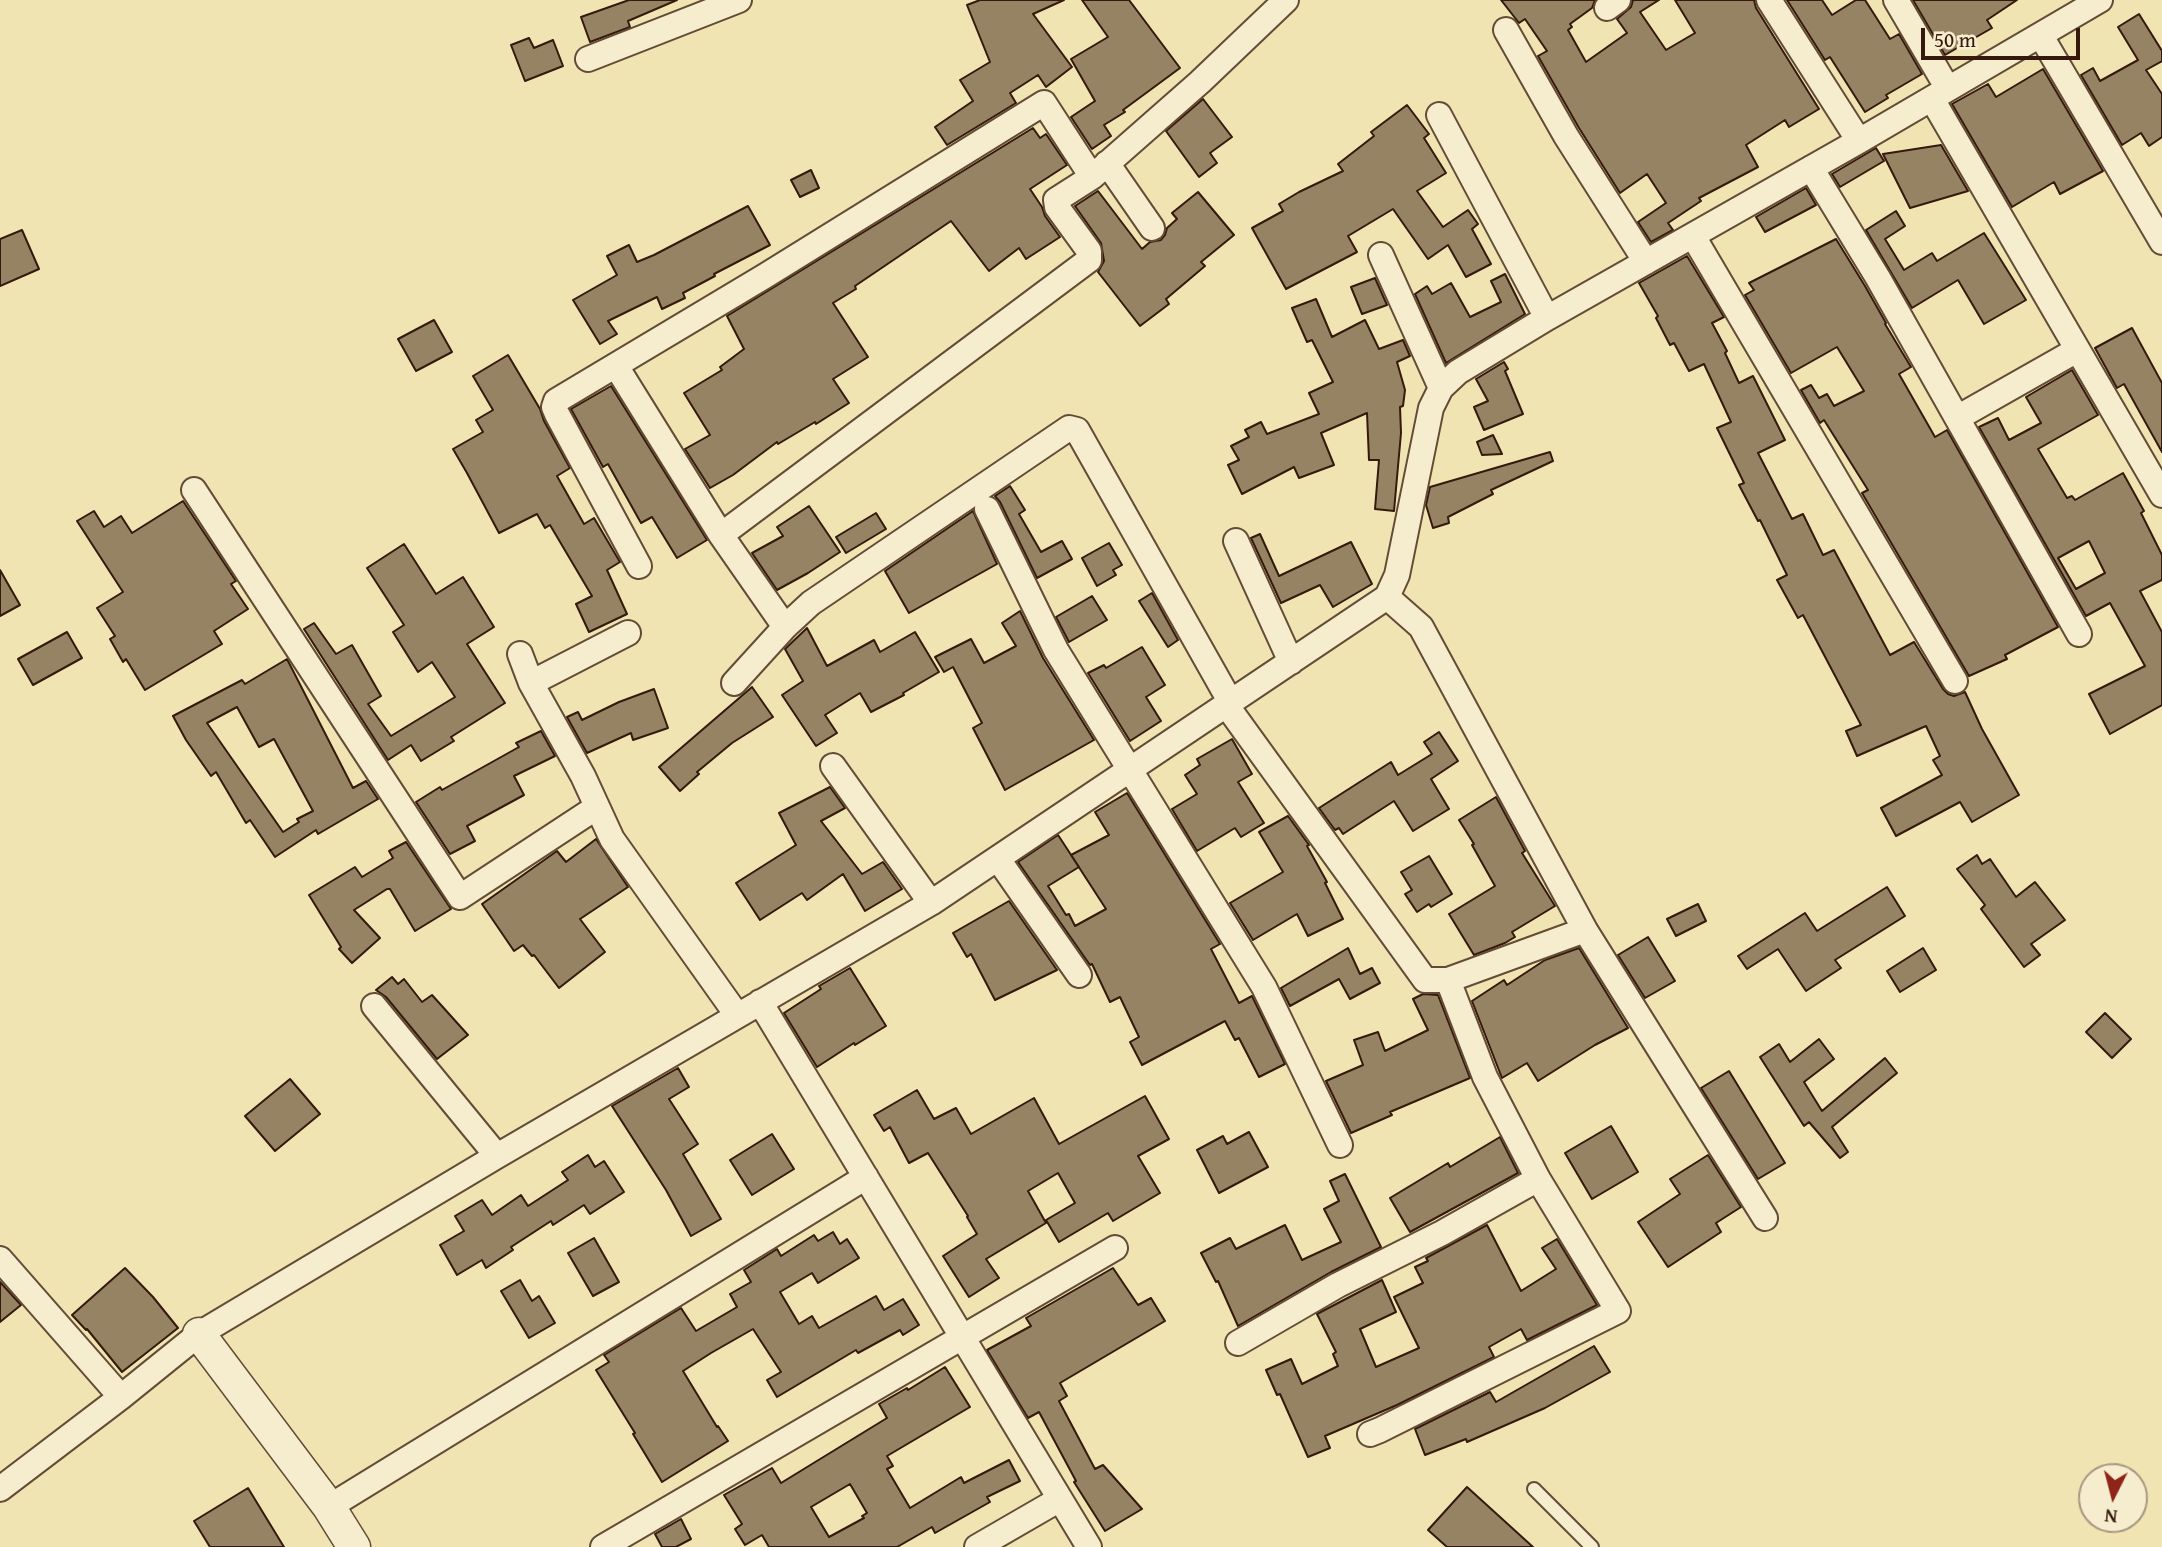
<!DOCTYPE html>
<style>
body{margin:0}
#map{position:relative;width:2162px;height:1547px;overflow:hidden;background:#f1e4b3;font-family:"Gentium Book Plus",serif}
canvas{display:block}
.north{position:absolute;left:2078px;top:1463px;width:70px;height:70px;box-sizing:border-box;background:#f6edce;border:2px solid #a89880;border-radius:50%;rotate:186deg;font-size:19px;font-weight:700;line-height:28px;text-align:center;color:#34190c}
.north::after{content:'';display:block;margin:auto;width:24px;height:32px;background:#8f2418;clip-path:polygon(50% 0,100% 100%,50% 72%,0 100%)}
.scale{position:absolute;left:1921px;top:28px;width:159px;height:32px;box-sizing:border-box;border:4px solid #34190c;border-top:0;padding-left:9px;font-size:21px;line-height:24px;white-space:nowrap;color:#34190c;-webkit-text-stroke:5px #f6edce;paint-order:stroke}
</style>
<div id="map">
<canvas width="2162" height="1547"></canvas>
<div class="north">N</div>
<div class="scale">50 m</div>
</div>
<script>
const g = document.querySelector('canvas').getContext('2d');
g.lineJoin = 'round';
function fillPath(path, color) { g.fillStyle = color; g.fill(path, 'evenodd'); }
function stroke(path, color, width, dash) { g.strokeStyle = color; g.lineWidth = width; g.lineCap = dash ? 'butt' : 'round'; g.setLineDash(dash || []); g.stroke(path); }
const building = new Path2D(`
 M629 0H677L628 21 630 27 590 42 581 17Z
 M980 0H1064L1033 14 1072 67 1046 87 1038 75 1010 93 1016 103 947 145 935 127 973 101 960 80 990 62 967 5Z
 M1082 0H1129L1180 68 1123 110 1125 112 1104 125 1111 136 1092 149 1071 117 1095 101 1071 59 1108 37Z
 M1501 0H1595L1592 8 1570 24 1572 27 1568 30 1586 62 1627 33 1617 19 1631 7 1633 0H1659L1640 12 1666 50 1695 33 1675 0H1754L1756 8 1819 109 1789 127 1785 120 1746 145 1758 167 1699 198 1701 201 1668 223 1673 230 1651 242 1638 222 1666 203 1647 174 1620 193 1579 128 1538 56 1547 51 1525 19 1519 23Z
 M1787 0H1822L1832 15 1856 0H1865L1890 39 1899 34 1922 74 1886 95 1888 98 1865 112 1830 57 1825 60Z
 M1913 0H2017L1987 20 1992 28 1945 55Z
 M2139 14 2162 51V61L2146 70 2162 94V137L2149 146 2141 133 2122 145 2081 75 2093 68 2100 81 2138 60 2118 27Z
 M529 38 534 48 553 40 563 66 525 81 511 45Z
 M2043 69 2103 171 2060 194 2054 182 2012 207 1952 104 1988 84 1996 97Z
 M1203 99 1232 137 1210 153 1217 163 1199 177 1166 131Z
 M1407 105 1429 134 1424 138 1446 173 1417 191 1443 227 1468 210 1478 224 1472 229 1491 264 1466 277 1448 245 1428 259 1393 209 1348 236 1357 252 1286 289 1252 228 1283 211 1279 204 1299 192 1343 171 1338 164 1374 136 1371 132Z
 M1033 128 1040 138 1046 134 1067 165 1030 189 1042 207 1045 216 1060 237 1026 259 1019 248 989 271 951 221 855 286 856 289 833 303 868 357 833 379 849 403 816 424 815 422 778 444 777 442 733 475 710 488 685 449 710 435 684 393 722 370 720 367 744 349 727 316Z
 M1941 145 1968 191 1910 208 1883 154Z
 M1876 148 1884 161 1840 187 1832 174Z
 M811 170 819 188 800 197 791 180Z
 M1806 188 1816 205 1765 232 1756 217Z
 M1098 191 1142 249 1150 242 1161 240 1165 235 1167 228 1177 219 1172 213 1198 192 1234 235 1201 262 1205 266 1166 299 1169 304 1140 326 1098 272 1104 261 1101 243 1075 206Z
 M748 206 770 245 714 274 715 276 683 293 685 298 662 309 657 297 608 321 617 334 600 344 573 300 617 275 607 256 629 245 637 262 654 255Z
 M1896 211 1905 226 1885 239 1904 270 1932 253 1937 261 1984 233 2026 300 1984 324 1958 280 1912 308 1866 230Z
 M22 230 39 269 0 286V239Z
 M1836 239 1865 286 1886 323 1885 324 1911 367 1899 374 1935 437 1947 430 2058 627 2005 655 2007 659 1969 676 1862 493 1868 490 1824 420 1820 423 1801 390 1811 385 1819 398 1827 394 1834 406 1864 391 1837 347 1791 373 1745 295 1754 290 1749 283Z
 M1687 256 1724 317 1712 323 1727 351 1725 353 1739 383 1753 376 1785 440 1758 453 1792 519 1803 514 1823 555 1834 550 1890 655 1914 642 1943 689 1948 694 1954 696 1965 692 1982 729 2019 795 1972 822 1960 802 1896 836 1881 808 1942 775 1933 760 1940 756 1926 726 1857 756 1846 731 1861 725 1803 615 1798 618 1777 580 1787 575 1760 520 1758 521 1739 485 1744 483 1717 428 1731 422 1704 364 1689 371 1674 343 1670 345 1656 318 1658 316 1639 283Z
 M1505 274 1525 314 1446 363 1415 294 1427 286 1432 294 1451 283 1470 317 1501 302 1491 281Z
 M1375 278 1387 305 1362 314 1351 287Z
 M1316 299 1332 337 1365 320 1379 349 1403 340 1410 356 1397 362 1405 390 1403 406 1400 407 1401 433 1394 511 1375 509 1379 460H1369L1367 413 1321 433 1334 465 1299 478 1294 467 1242 494 1228 465 1239 460 1231 446 1249 437 1245 430 1261 422 1267 434 1319 414 1309 393 1333 382 1312 340 1307 342 1292 308Z
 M434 320 452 352 416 371 398 339Z
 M2132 328 2162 383V452L2124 384 2117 388 2095 348Z
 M508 355 540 409 544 421 570 468 557 476 584 524 594 518 620 562 607 570 627 614 589 632 576 604 592 596 550 525 545 528 537 514 499 533 467 473 453 449 483 432 476 420 493 410 473 376Z
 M1504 362 1508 369 1505 371 1523 414 1484 430 1474 407 1488 401 1476 379Z
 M2072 370 2098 415 2038 449 2067 498 2072 496 2075 500 2123 473 2144 511 2141 513 2162 555V580L2140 591 2162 632V705L2110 734 2089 694 2145 666 2110 603 2086 616 1979 427 1998 418 2009 440 2041 423 2026 397ZM2089 541 2105 573 2076 589 2058 558Z
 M611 386 707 540 677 558 652 517 641 523 608 464 603 467 571 409Z
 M1493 435 1502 454 1482 455 1477 442Z
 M1550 452 1553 461 1491 490 1493 494 1448 517 1449 523 1433 528 1426 505 1430 487Z
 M1010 486 1025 510 1019 514 1041 552 1062 541 1072 559 1037 578 1000 502 995 496Z
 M183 501 236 581 231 584 248 609 214 631 222 644 145 690 126 659 123 662 110 639 115 636 97 608 123 592 77 521 94 511 104 527 121 516 132 533Z
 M809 506 840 552 808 573 777 590 752 553 783 536 777 527Z
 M973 511 997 564 909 613 885 571Z
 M876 513 886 529 846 553 836 537Z
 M1260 534 1279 576 1351 542 1372 584 1333 607 1320 585 1281 603 1251 538Z
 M1109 543 1122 565 1113 570 1116 575 1097 586 1082 558Z
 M404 544 436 594 463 577 494 627 467 644 505 703 451 737 454 741 421 761 411 745 388 760 304 629 314 623 336 654 352 645 381 696 368 704 391 736 455 697 432 662 418 672 393 632 404 625 367 568Z
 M0 570 20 605 0 616Z
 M1152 593 1178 640 1168 647 1139 601Z
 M1092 596 1107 620 1069 642 1056 617Z
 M1020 611 1043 658 1094 740 1005 790 973 728 982 723 953 667 944 672 935 657 971 639 984 663 1016 646 1002 623Z
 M807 628 827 666 874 640 880 652 915 632 939 672 903 693 904 695 871 712 860 693 825 715 837 733 816 746 782 695 803 681 785 649Z
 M67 632 82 658 33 685 18 659Z
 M1142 647 1165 685 1146 697 1161 721 1130 741 1088 673 1104 665 1106 668Z
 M287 659 353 788 366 781 378 799 318 834 316 830 275 857 250 820 246 823 216 772 211 776 186 740 173 716 242 680 245 684ZM237 707 259 747 274 739 313 811 297 819 299 822 283 832 207 723Z
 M752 687 773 717 732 743 697 772 699 774 680 791 659 767Z
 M654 689 668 728 633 740 631 733 587 753 567 717 578 712 582 720 619 702Z
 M541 731 555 756 514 776 524 795 467 826 475 841 450 854 416 802 440 787 442 790 519 747 516 743Z
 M1439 732 1458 761 1431 779 1449 809 1413 831 1394 801 1343 834 1339 828 1335 830 1319 808 1391 762 1398 775 1432 754 1424 742Z
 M1232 739 1252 774 1238 782 1264 823 1241 837 1235 828 1197 851 1172 809 1197 794 1185 775 1200 765 1197 759Z
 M830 787 845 808 821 821 862 874 883 862 902 889 865 911 843 874 807 900 802 893 760 920 736 883 796 845 779 813Z
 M1127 793 1220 944 1211 949 1239 1003 1252 996 1285 1064 1259 1077 1239 1038 1235 1040 1225 1021 1142 1065 1130 1042 1139 1037 1120 997 1110 1002 1092 964 1090 965 1018 862 1058 835 1079 867 1048 886 1066 915 1069 914 1075 926 1106 909 1071 855 1109 835 1095 812Z
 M1496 797 1525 851 1522 853 1555 906 1512 932 1515 937 1505 943 1474 955 1449 914 1495 886 1472 845 1474 844 1459 820Z
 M1288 816 1309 845 1307 846 1327 882 1325 883 1343 919 1308 936 1297 914 1253 940 1230 903 1283 872 1259 832Z
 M596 839 628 887 580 919 605 952 559 988 534 955 532 956 523 945 514 951 482 904 557 851 566 862Z
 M406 842 451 909 415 931 390 889H387L354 910 380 938 352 963 339 949 341 947 309 895 355 867 362 877 393 858 389 851Z
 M1977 855 1982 864 1990 859 2016 897 2035 882 2065 920 2031 944 2040 955 2024 967 1981 909 1985 905 1957 869Z
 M1429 856 1452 894 1431 907 1429 904 1417 912 1405 894 1412 890 1401 872Z
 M1887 887 1905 916 1835 960 1841 968 1806 991 1778 949 1747 969 1738 956 1805 913 1817 931Z
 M1009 901 1057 970 995 1000 971 954 967 957 953 933Z
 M1698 904 1706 921 1676 936 1667 919Z
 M1648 937 1675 981 1645 998 1618 955Z
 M1348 948 1360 974 1372 968 1380 983 1350 999 1339 979 1290 1006 1281 988Z
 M1579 948 1628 1028 1595 1045 1538 1081 1527 1063 1502 1078 1472 1001 1504 980 1507 985 1545 960Z
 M1923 948 1936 970 1900 992 1887 971Z
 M850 968 886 1026 855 1045 854 1043 817 1067 784 1013 821 989 819 986Z
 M392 977 398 984 404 979 422 1002 432 995 468 1035 437 1059 386 997 376 990Z
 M1423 994 1438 995 1470 1078 1390 1112 1392 1115 1351 1133 1326 1081 1363 1065 1354 1040 1378 1032 1385 1051 1428 1030 1413 999Z
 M2105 1013 2131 1039 2112 1058 2086 1032Z
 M1819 1039 1834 1059 1804 1082 1822 1111 1885 1058 1897 1073 1832 1127 1848 1152 1840 1158 1809 1122 1804 1126 1760 1057 1779 1044 1790 1062Z
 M678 1068 689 1087 669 1099 698 1144 683 1154 721 1219 691 1236 666 1190 612 1106Z
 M1729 1071 1785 1163 1758 1179 1701 1088Z
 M290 1079 320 1114 275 1151 245 1116Z
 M917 1090 934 1119 956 1108 971 1134 1034 1098 1059 1144 1145 1096 1169 1139 1138 1156 1160 1193 1113 1221 1108 1213 1059 1242 1046 1220 1075 1203 1058 1173 1028 1191 1046 1223 986 1259 999 1278 969 1297 943 1256 977 1234 967 1217 968 1216 928 1153 909 1163 890 1127 884 1131 874 1115Z
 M1611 1126 1638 1172 1592 1199 1565 1153Z
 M1249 1132 1268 1167 1219 1193 1197 1150 1223 1136 1227 1144Z
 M772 1134 794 1169 752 1195 730 1160Z
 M1500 1137 1518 1173 1410 1232 1390 1198 1448 1163 1450 1167Z
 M588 1155 595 1167 604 1161 624 1192 590 1214 584 1205 553 1225 551 1221 511 1247 513 1250 486 1268 482 1260 457 1275 440 1245 464 1231 455 1216 482 1200 492 1215 521 1195 528 1206 568 1180 562 1172Z
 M1708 1155 1741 1207 1716 1223 1721 1232 1668 1267 1638 1222 1680 1194 1670 1179Z
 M1345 1174 1381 1247 1331 1272 1238 1326 1218 1281 1216 1282 1201 1253 1230 1238 1236 1249 1285 1225 1302 1260 1341 1242 1324 1209 1339 1201 1330 1181Z
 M1487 1225 1521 1291 1556 1269 1542 1248 1557 1239 1597 1305 1527 1340 1521 1329 1489 1347 1494 1357 1397 1405 1325 1436 1330 1448 1308 1457 1280 1394 1277 1395 1266 1370 1291 1359 1302 1384 1338 1366 1333 1354 1336 1352 1317 1314 1382 1280 1396 1312 1360 1329 1376 1367 1419 1348 1394 1297 1423 1283 1415 1267 1428 1261 1426 1258Z
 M833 1232 840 1244 847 1239 859 1258 818 1283 812 1273 780 1292 799 1324 812 1316 819 1328 876 1296 884 1310 903 1299 919 1325 903 1335 900 1330 858 1353 856 1350 777 1397 767 1380 781 1372 753 1329 711 1353 683 1371 717 1427 718 1426 728 1441 662 1482 633 1434 635 1433 596 1370 609 1362 604 1355 681 1308 696 1331 737 1307 730 1294 751 1282 744 1270 777 1249 781 1256 814 1235 818 1241Z
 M594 1238 619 1282 593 1296 568 1253Z
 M125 1268 153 1297 178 1328 122 1372 87 1329 86 1330 72 1315Z
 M1113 1268 1138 1305 1151 1298 1165 1321 1060 1383 1067 1396 1059 1401 1095 1469 1103 1465 1142 1509 1105 1531 1074 1482 1076 1481 1039 1412 1028 1418 987 1350 1031 1326 1026 1318Z
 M520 1280 532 1301 539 1296 555 1323 529 1338 501 1291Z
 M0 1282 21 1305 0 1322Z
 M1594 1346 1610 1372 1545 1408 1467 1442 1466 1439 1425 1455 1415 1429 1490 1392 1496 1402Z
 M945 1367 970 1407 887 1456 893 1466 887 1469 910 1508 961 1477 964 1483 1009 1460 1020 1481 987 1497 990 1502 935 1533 932 1527 897 1547H769L762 1535 745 1545 735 1529 742 1524 724 1495 772 1468 781 1483 887 1418 879 1404 907 1388 908 1390ZM850 1484 867 1513 862 1516 864 1518 829 1537 811 1507Z
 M1467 1487 1533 1547H1447L1428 1530Z
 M248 1488 284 1547H210L194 1521Z
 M681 1519 691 1539 676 1547H662L655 1534Z`);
const service = new Path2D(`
 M1534 1489 1592 1547`);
const minor = new Path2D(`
 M1769 0 1859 141
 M1896 0 1948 89
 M1607 8 1618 0
 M1506 30 1566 136 1646 262
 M2041 36 2162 242
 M588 59 739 0
 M1932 99 2162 495
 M1439 115 1547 318
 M1107 163 1152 228
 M1811 168 1878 278 2079 634
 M1693 236 1955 681
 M1381 255 1441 388
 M616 366 721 535 785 627
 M1957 418 2077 350
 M194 490 460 897 597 807
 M987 509 1056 650 1264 987 1340 1145
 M721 535 1089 260V251L1057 207 1056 200 1092 177 1200 82 1286 0
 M1236 541 1291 662
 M639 566 557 414 554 407 556 401 765 276 1044 103 1092 177
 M1387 597 1421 627 1585 930 1765 1218
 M520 654 531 683 583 776 612 839 737 1015
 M531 683 628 633
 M734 683 785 627 811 603 1069 428 1077 430 1231 703
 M1227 706 1425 980H1448L1485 1077 1538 1179 1618 1311 1380 1430 1370 1434
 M833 766 931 903
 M998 859 1079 975
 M1448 980 1585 930
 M760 1002 1089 1547
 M374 1006 497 1156
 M0 1259 121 1397
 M1238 1343 1338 1285 1442 1233 1538 1179
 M0 1489 121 1397 199 1334 497 1156 931 903 1387 597 1397 575 1431 408 1441 388 1458 372 1547 318 1859 141 2100 0
 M329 1507 866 1177
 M603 1547 1115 1248
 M977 1547 1060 1499`);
const tertiary = new Path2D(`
 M199 1334 329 1507 354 1547`);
fillPath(building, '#968363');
stroke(building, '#34190c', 2);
stroke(service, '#634c36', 16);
stroke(minor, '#634c36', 28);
stroke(tertiary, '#634c36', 35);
stroke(service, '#f6edce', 12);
stroke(minor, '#f6edce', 24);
stroke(tertiary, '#f6edce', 32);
</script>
